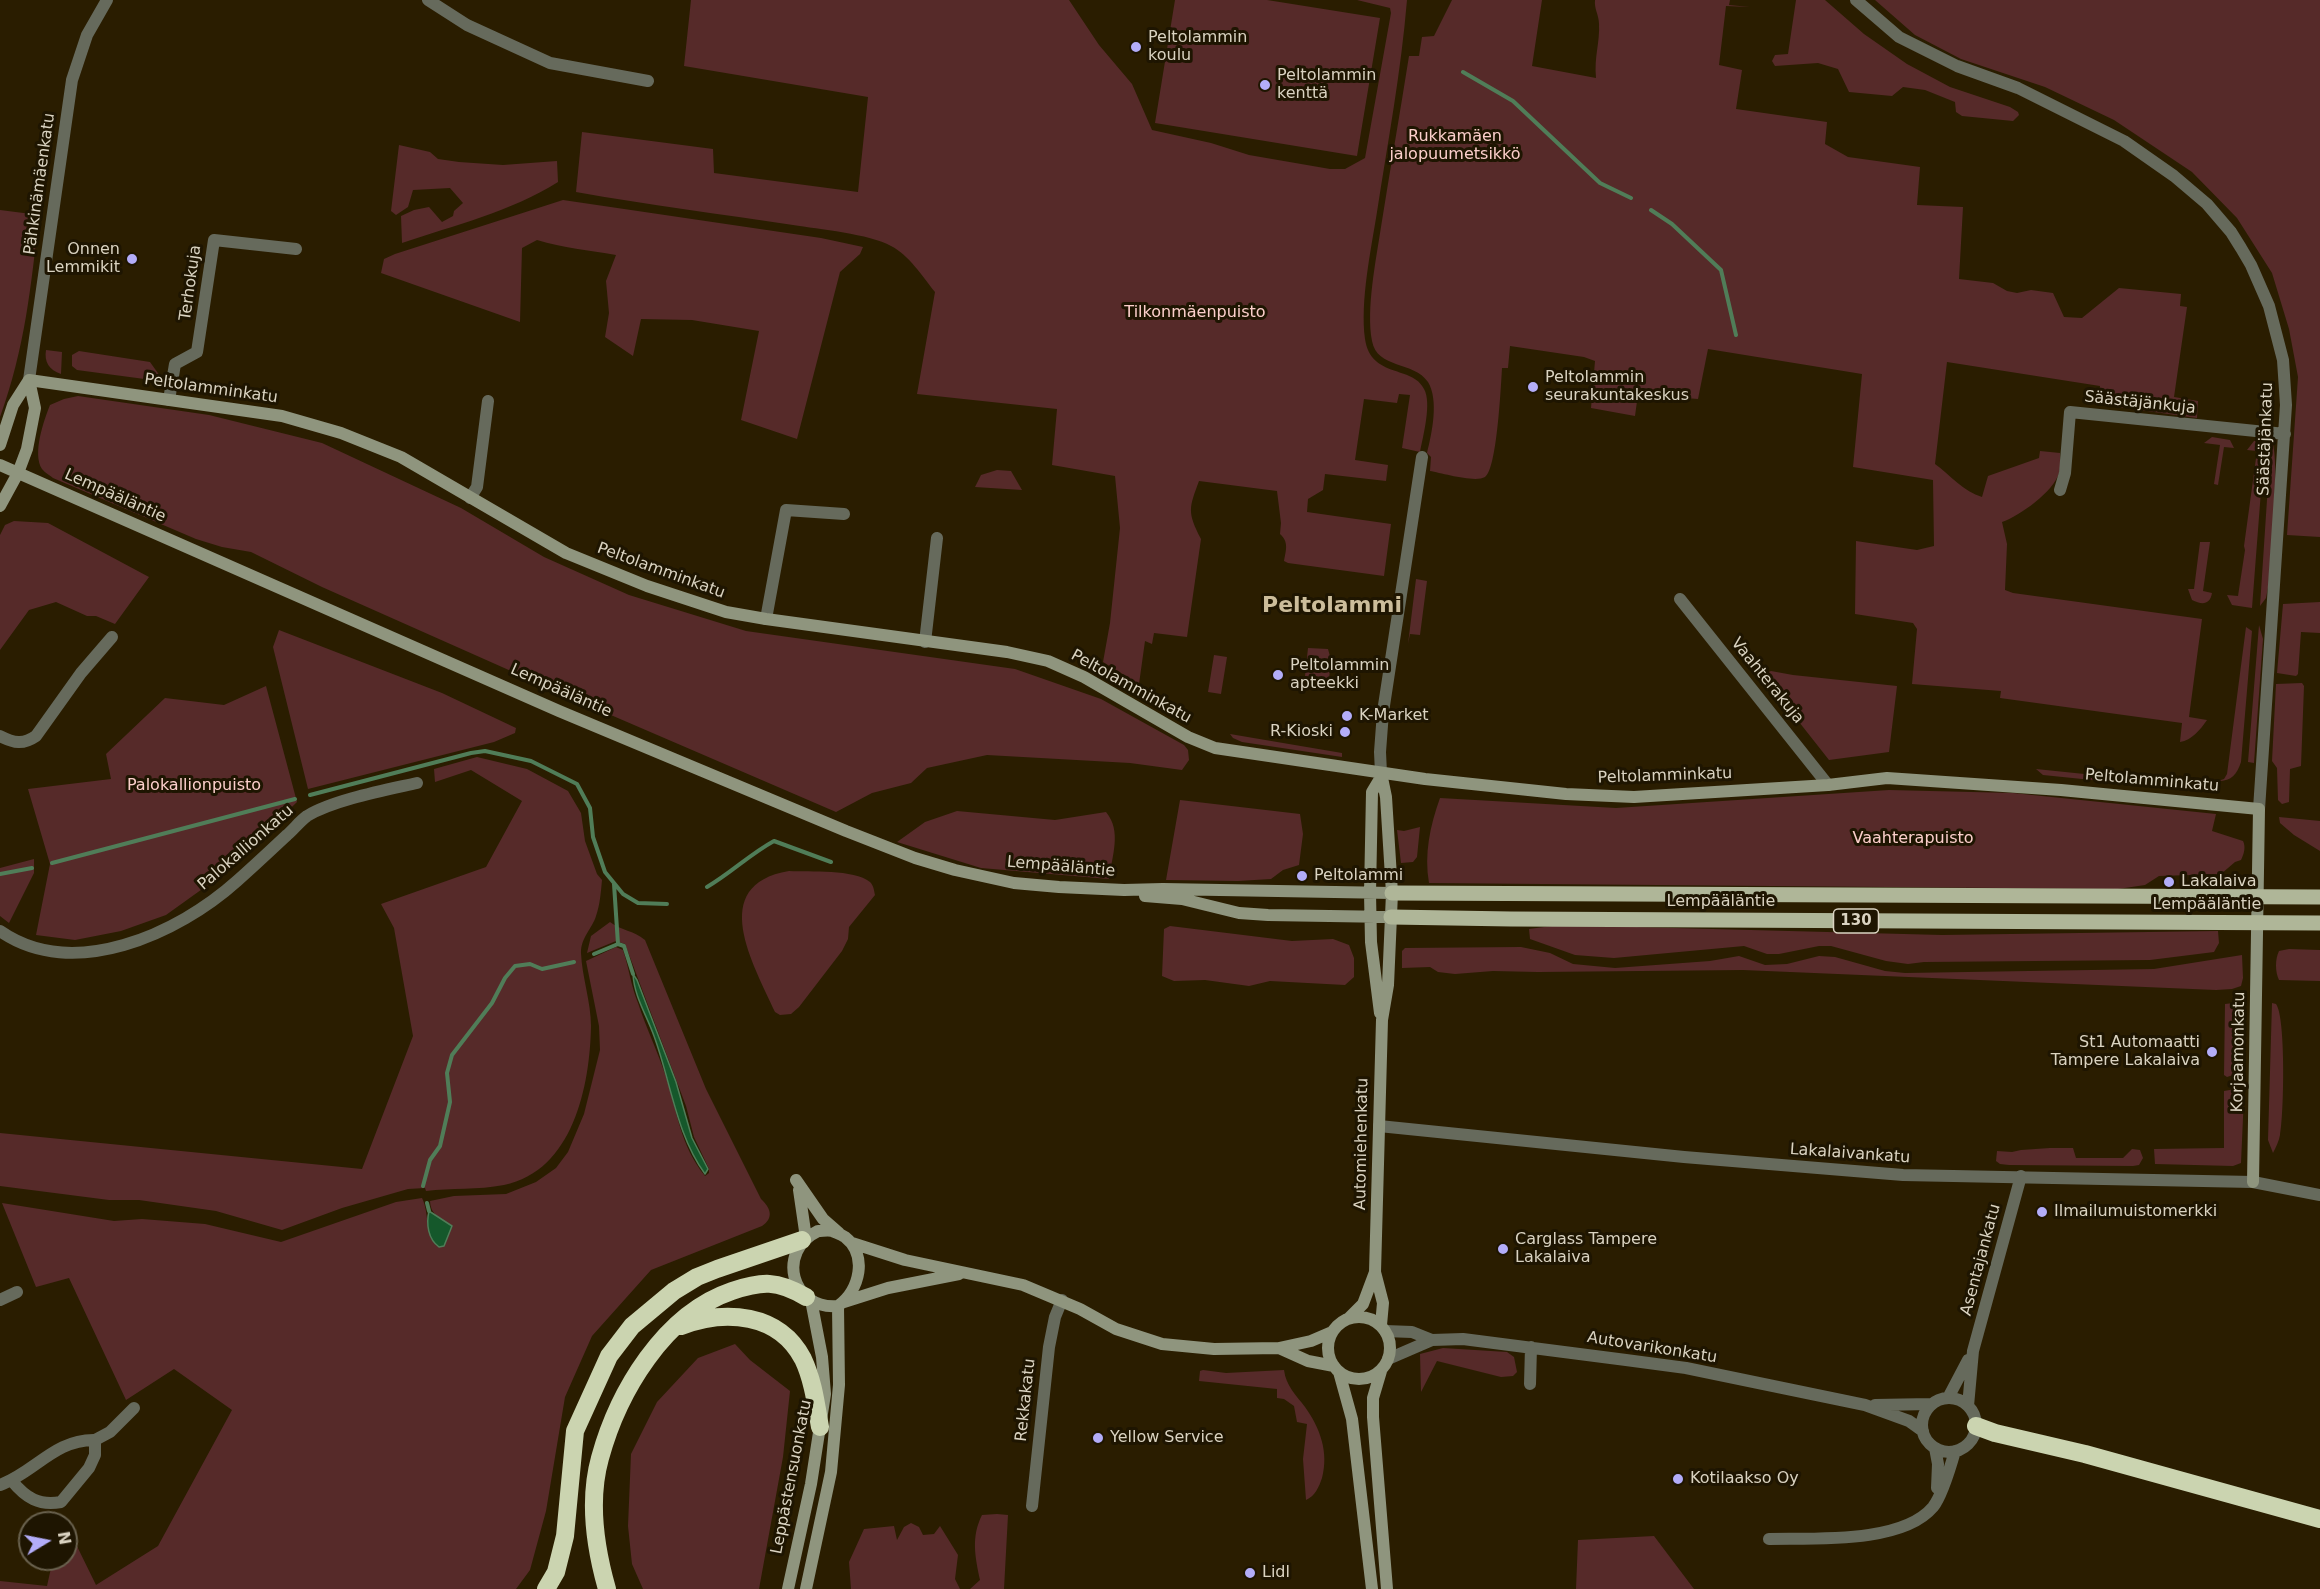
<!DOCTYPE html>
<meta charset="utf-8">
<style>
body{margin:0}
#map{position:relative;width:2320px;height:1589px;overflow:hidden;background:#2a1d00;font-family:"DejaVu Sans",sans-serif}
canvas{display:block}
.north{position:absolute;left:18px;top:1511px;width:60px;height:60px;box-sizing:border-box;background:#1e1501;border:2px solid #69614e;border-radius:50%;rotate:80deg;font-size:16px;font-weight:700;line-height:24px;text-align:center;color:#dad3c1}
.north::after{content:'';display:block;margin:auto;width:21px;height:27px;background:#b3adf9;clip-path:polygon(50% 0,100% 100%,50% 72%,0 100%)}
</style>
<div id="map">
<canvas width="2320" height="1589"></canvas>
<div class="north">N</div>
</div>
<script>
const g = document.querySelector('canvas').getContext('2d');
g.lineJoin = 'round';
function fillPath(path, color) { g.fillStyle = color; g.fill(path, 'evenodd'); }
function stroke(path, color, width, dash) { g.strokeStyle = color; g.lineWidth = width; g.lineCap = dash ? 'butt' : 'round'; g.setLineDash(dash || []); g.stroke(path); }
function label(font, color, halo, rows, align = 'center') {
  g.font = font + ' "DejaVu Sans",sans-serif'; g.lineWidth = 6; g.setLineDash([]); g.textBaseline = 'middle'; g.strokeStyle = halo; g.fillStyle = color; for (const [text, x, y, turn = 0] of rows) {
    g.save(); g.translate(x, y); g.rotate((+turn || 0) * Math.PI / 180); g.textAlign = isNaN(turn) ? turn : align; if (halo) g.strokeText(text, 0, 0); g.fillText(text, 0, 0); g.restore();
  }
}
const green = new Path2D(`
 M691 0H1069L1099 45 1132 84 1152 130 1211 143 1249 155 1330 169H1345L1365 158 1391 13 1390 8 1357 0H1407C1401 72 1388 141 1377 212 1371 250 1360 301 1365 339 1371 379 1413 365 1424 389 1432 403 1423 436 1420 452L1402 448 1410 395 1399 394 1397 403 1364 399 1355 460 1388 465 1386 481 1325 474 1323 490 1308 499 1307 512 1391 524 1384 576 1288 563 1284 561C1286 550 1289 542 1280 534L1281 523 1277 491 1199 481C1189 508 1187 512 1201 539L1187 637 1154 633 1152 644 1145 641 1139 684 1103 662 1110 623 1120 528 1115 476 1052 465 1057 409 917 394 935 292C922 276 909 255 891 246 870 234 818 229 793 225 721 214 648 205 576 192L582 132 713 149 714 173 858 192 868 97 684 66Z
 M1175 0H1267L1380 18 1357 156 1155 123Z
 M1452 0H1542L1532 66 1596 78C1594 56 1600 43 1599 24 1599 15 1594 9 1595 0H1730L1729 5 1750 7 1726 6 1719 65 1742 70 1736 109 1827 122 1825 144 1848 157 1920 167 1917 205 1963 207 1959 279 1993 283 2007 291 2017 293 2031 290 2053 293 2064 317 2082 318 2119 288 2181 294 2180 306 2187 307 2174 397 2198 401 2197 418 2104 405 2099 395 2100 386 1947 362 1935 464C1950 475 1964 492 1982 497L1988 476 2039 458 2040 451 2060 453C2060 459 2061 467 2059 473 2054 491 2020 516 2002 522L2007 544 2005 590 2013 593 2202 619 2189 717 2207 720C2200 730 2192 740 2180 742L2182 723 2000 698 2001 691 1912 684 1917 629 1913 623 1855 614 1856 541 1917 550 1934 546 1933 480 1853 467 1862 374 1708 349 1698 399 1638 394 1635 416 1591 408 1595 361 1584 357 1510 346 1508 368H1502C1501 385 1497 470 1485 477 1475 483 1442 473 1430 471L1431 457 1427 453C1432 433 1439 400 1428 382 1414 361 1377 369 1372 341 1366 309 1376 260 1381 227 1390 170 1400 113 1409 56H1419L1422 37 1434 36Z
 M1796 0H1825L1864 34 1907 64 1950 87 2010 107 2018 112 2019 115 2013 121 1962 116 1956 112 1955 102 1925 90 1903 87 1892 96 1849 92 1838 69 1818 63 1775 66 1772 61 1775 55 1788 54Z
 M1875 0H2320V537L2287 535 2298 377 2289 329 2272 273 2237 218 2192 172 2114 120 2045 87 1961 59 1915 35Z
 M399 145 430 152 438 159 459 162 503 165 557 161 558 182C510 212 455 225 402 243L401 216 414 210 429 207 442 222 453 216 454 211 463 203 450 188 413 190 408 207 396 215 391 211Z
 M563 200 821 238 863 247 860 254 840 272 797 439 741 420 759 331 692 320 641 319 633 356 605 337 609 313 606 281 616 255C589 250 563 248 537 240L522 248 520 322 381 273 384 259 395 254Z
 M0 210 39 215C31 287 25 348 0 417Z
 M46 350 62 352 61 374C49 370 44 362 46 350Z
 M79 351 150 362 160 376 152 380 77 370 72 366V355Z
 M78 396 209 415 322 443 461 508 544 557 629 595 746 631 1015 669 1101 699 1184 745 1188 750 1189 760 1182 770 1130 763 987 755 927 768 911 783 872 793 836 812 583 703 322 587 251 552 222 547 196 539 53 478C50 475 45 473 42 469 32 454 44 420 50 405L64 399Z
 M2212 437 2230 440 2234 448 2224 447 2218 485 2214 484 2220 445 2204 443Z
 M2265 439 2252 608 2232 605 2227 595 2238 596 2245 550 2244 546 2257 451 2247 450 2254 441Z
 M2271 439C2281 454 2270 557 2269 582L2266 598 2260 606Z
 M997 470 1011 471 1022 490 975 487 981 475Z
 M14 521 48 523 149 577 115 624 96 616H87L56 602 29 610 0 650V535L5 525Z
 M2200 542H2210L2203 591 2212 593C2210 605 2202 605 2192 600L2188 589H2194Z
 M1416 579 1427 581 1420 635 1410 634 1408 644Z
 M2320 602V633L2301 632 2298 674 2296 676 2277 673 2283 604Z
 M2259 625 2263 639 2254 763 2248 762Z
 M2246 627 2252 631 2241 762C2237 774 2232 781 2218 781L2224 779 2227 774Z
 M279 630 442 693 516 728 515 733 494 742 308 789 273 647Z
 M1308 648 1328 649 1331 660 1329 679 1305 676Z
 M1214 655 1227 657 1221 694 1208 692Z
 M1771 671 1793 675 1897 686 1889 752 1829 760 1762 675Z
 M2302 683 2304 686 2301 766 2290 769 2289 802 2282 804 2278 800 2277 768 2272 761 2276 684Z
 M266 686 297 802 254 844 212 882 166 915 121 931 75 940 36 935 50 864 28 789 111 779 106 754 165 698 224 705Z
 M1230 734 1342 753V757L1242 742 1233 738Z
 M477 757 527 769 568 791 581 813 585 841 597 874 602 880C601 891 600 905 596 916 592 929 581 937 581 953 582 977 591 1002 591 1026 590 1086 573 1171 504 1185 478 1190 451 1188 426 1191L425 1188 408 1189 342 1208 282 1230 216 1211 139 1200H109L0 1186V1133L362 1169 413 1036 394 928 381 904 486 867 522 801 471 770 435 782 434 769Z
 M2036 769 2220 788 2219 793 2043 775Z
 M1889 790 2013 793 2216 814 2212 831 2243 841C2246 847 2244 854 2241 860L2235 862 2221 874 2159 876 2145 885 2118 889 1429 883C1424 854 1430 826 1440 798L1616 808Z
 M1180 800 1300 814 1303 834 1299 865 1283 870 1271 879 1238 881 1166 880Z
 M957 811 1055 820 1106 812C1122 831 1112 856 1109 879L981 868 897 842 925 822Z
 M2279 817 2320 821V851L2294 835 2280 823Z
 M1420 827 1417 857 1413 862 1401 863 1397 830 1404 831Z
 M34 859V873L9 923 0 916V868Z
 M789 871C810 872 854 869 870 882 874 886 874 891 875 895L849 927 848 939 842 951 799 1007 791 1014 780 1015 775 1012C754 965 706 885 789 871Z
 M610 922C622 931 633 930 645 940L706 1089 761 1199C771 1208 774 1218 762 1226L651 1270 592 1336 565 1397 546 1511 530 1570 516 1589H0V1581L47 1586 53 1559H66V1533L71 1534 96 1585 158 1546 232 1410 174 1369 126 1400 69 1278 36 1287 2 1203 114 1221 142 1219 205 1224 281 1242 396 1202 422 1198C430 1214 424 1236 439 1247L446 1239 452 1226C441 1217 431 1217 430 1201L454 1196 506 1194 536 1182 556 1168 568 1152 584 1114 600 1050 599 1026 586 961 616 947 623 950C629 968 631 986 638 1003 646 1028 658 1052 666 1077 678 1114 680 1145 705 1176L709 1173V1169L694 1137 686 1106 625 944 616 941 587 953 591 936Z
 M1559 925 1942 935 2218 931 2219 943 2214 952 2150 960 1924 962 1908 964 1886 961 1831 946H1819L1779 954H1767L1744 946 1614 958 1575 955 1530 939 1529 929Z
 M1170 926 1292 941 1333 939 1349 945 1354 958V977L1345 985 1270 981 1249 986 1205 980 1174 981 1162 976 1164 929Z
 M1521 947 1550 953 1573 964 1615 968 1710 961 1739 956 1765 965 1787 964 1819 956 1835 957 1885 971 1905 973 2154 969 2242 955 2243 978 2241 986 2232 989 2216 990 1743 970 1538 972 1493 971 1455 974 1438 972 1430 967 1402 968V951L1405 948Z
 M2289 949 2320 950V981L2279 980C2275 972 2275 959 2279 951Z
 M2242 1002 2245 1007 2243 1068 2239 1073 2227 1077 2224 1075 2225 1004Z
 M2272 1003 2276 1004C2286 1017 2284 1116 2280 1135 2279 1141 2276 1147 2273 1153L2268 1140Z
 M2241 1088 2244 1095 2241 1163 2233 1166 2155 1164 2154 1149 2224 1148V1091Z
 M2050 1148H2073L2076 1158H2123L2132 1149 2140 1150 2143 1158 2139 1165 2133 1166 2009 1165 2000 1164 1996 1161 1997 1151 2012 1152 2021 1150Z
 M735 1344 750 1360 790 1391 783 1457 759 1589H643L632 1564 628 1526 631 1454 657 1402 698 1358Z
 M1443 1348 1507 1352 1514 1357 1517 1372 1513 1376 1501 1377 1437 1361 1421 1392 1420 1354Z
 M1203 1370 1226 1373 1284 1370C1286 1386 1296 1395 1305 1407 1320 1428 1329 1452 1322 1478 1319 1487 1315 1496 1306 1500L1303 1459 1307 1424 1297 1422 1294 1406 1284 1399 1277 1398V1389L1199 1381 1200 1371Z
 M997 1514 1008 1515 1004 1589H851L849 1562 864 1529 894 1526 897 1540 904 1527 911 1523 919 1527 923 1535 934 1534 940 1526 958 1555 955 1579 960 1589H970L980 1580C975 1556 971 1537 982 1515Z
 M1654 1536 1694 1589H1576L1578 1540Z`);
const water = new Path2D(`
 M633 974 637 980 676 1082 692 1138 708 1169 705 1174C676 1134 671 1082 654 1036 647 1016 634 996 633 974Z
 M429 1211 452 1226 444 1246 439 1247C428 1239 426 1224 429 1211Z`);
const stream = new Path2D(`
 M1463 72 1513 101 1600 183 1631 198
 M1651 210 1672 224 1721 270 1736 335
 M310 795 471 753 485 751 531 761 577 784 590 808 593 837 605 872 623 894 638 903 667 904
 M52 863 295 799
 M0 874 32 868
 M707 887C731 873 750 854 774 841L831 862
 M618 944 624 946 633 974
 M594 954 618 944 614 884
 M423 1186 430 1160 440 1146 450 1102 447 1073 452 1055 492 1003 505 978 515 966 530 964 542 969 574 962
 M427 1203 429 1211`);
const street = new Path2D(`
 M428 0 467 25 550 63 648 81
 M1856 0 1899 37 1957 66 2018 88 2124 141 2174 176 2207 204 2231 232 2241 248 2251 265 2269 306 2283 360 2286 405 2259 809
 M29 380 72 80 87 35 107 0
 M169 400 175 364 197 352 214 240 296 249
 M2060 490 2065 473 2070 412 2285 434
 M470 498 477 487 488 401
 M1680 599 1828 785
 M766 619 786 510 844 514
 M925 642 937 538
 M0 736C14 743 23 745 36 736L81 673 112 637
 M1381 773 1380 752 1383 712 1422 457
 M0 931C73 982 178 934 237 881 254 866 271 850 287 835 294 829 300 821 307 816 333 800 386 790 417 783
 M1379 1126 1684 1157 1903 1175 2253 1182 2320 1195
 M0 1300 17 1292
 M1385 1331 1412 1332 1432 1340
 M1388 1359 1432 1340 1463 1339 1626 1360 1686 1368 1865 1405 1909 1421 1923 1431
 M1530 1384 1531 1347
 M1948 1398 1968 1360
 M1922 1425a27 27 0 1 1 54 0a27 27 0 1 1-54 0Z
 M1875 1405 1931 1404
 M1968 1406 1973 1351 2021 1176
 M95 1440 110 1432 134 1408
 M1935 1448 1938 1464 1937 1488
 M0 1485C34 1473 55 1439 95 1440V1455L89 1468 61 1502C39 1506 26 1498 12 1481
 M1032 1506 1049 1347 1055 1317 1062 1300
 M1769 1539C1813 1538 1902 1544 1933 1507 1941 1497 1951 1465 1955 1451`);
const secondary = new Path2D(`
 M29 380 282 416 341 433 401 457 566 553 647 586 726 612 766 619 1007 652 1048 661 1084 677 1188 737 1215 748 1425 779 1566 794 1634 797 1828 785 1887 778 2061 790 2259 809 2253 1182
 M0 445 13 405 29 380
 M0 465 559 711 846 831 915 858 955 870 1014 883 1059 887 1124 890 1163 889 1392 893
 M0 506 18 473 27 449 35 408 29 380
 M1381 773 1386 797 1392 893 1388 985 1382 1020 1375 1272 1383 1303 1381 1325
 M1145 896 1182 899 1239 913 1268 915 1391 917
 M1380 1013 1371 942 1370 893 1372 792 1381 777
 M796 1180 823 1219 839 1233
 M799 1190 806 1238
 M818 1231C823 1231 828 1230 832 1231 837 1232 841 1235 845 1237 868 1255 860 1290 838 1306 791 1310 776 1251 818 1231Z
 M852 1243 905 1260 1023 1285 1080 1309 1116 1329 1162 1344 1214 1349 1279 1348 1311 1341 1332 1332
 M844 1302 888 1288 959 1274
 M1328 1348a31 31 0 1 1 62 0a31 31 0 1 1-62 0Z
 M1349 1318 1363 1304 1375 1272
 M1279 1348 1308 1361 1334 1366
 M1381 1371 1373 1398V1417L1387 1589
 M1339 1372 1352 1419 1372 1589
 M788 1589 811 1484 825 1394 822 1357 811 1300
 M806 1589 831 1472 839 1385 838 1306`);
const primary = new Path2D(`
 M1392 893 2320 897
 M1391 917 1511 919 2320 923`);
const highway = new Path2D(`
 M681 1326C725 1309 779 1313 803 1359 813 1380 816 1404 820 1427
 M1976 1426 1995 1433 2085 1454 2320 1519
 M546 1589 556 1572 565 1536 575 1431 609 1356 632 1326 674 1291 697 1277 717 1269 802 1240
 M607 1589C595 1547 588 1501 600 1458 618 1392 664 1314 732 1291 762 1281 777 1280 806 1297`);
const markers = [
 [1136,47,6,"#b3adf9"],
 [1265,85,6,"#b3adf9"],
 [132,259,6,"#b3adf9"],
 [1533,387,6,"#b3adf9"],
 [1278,675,6,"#b3adf9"],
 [1347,716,6,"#b3adf9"],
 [1345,732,6,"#b3adf9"],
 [1302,876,6,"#b3adf9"],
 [2169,882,6,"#b3adf9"],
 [2212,1052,6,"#b3adf9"],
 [2042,1212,6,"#b3adf9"],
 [1503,1249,6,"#b3adf9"],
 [1098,1438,6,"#b3adf9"],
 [1678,1479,6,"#b3adf9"],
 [1250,1573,6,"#b3adf9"]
];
const shields = [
 [1856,921,45]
];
const shieldNames = [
 ["130",1856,921]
];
const poiNames = [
 ["Peltolammin",1148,38],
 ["koulu",1148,56],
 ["Peltolammin",1277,76],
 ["kenttä",1277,94],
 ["Onnen",120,250,"right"],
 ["Lemmikit",120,268,"right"],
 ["Peltolammin",1545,378],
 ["seurakuntakeskus",1545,396],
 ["Peltolammin",1290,666],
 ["apteekki",1290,684],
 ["K-Market",1359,716],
 ["R-Kioski",1333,732,"right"],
 ["Peltolammi",1314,876],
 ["Lakalaiva",2181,882],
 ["St1 Automaatti",2200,1043,"right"],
 ["Tampere Lakalaiva",2200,1061,"right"],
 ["Ilmailumuistomerkki",2054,1212],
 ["Carglass Tampere",1515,1240],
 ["Lakalaiva",1515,1258],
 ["Yellow Service",1110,1438],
 ["Kotilaakso Oy",1690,1479],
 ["Lidl",1262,1573]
];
const parkNames = [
 ["Rukkamäen",1455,137],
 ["jalopuumetsikkö",1455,155],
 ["Tilkonmäenpuisto",1195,313],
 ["Palokallionpuisto",194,786],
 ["Vaahterapuisto",1913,839]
];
const streetNames = [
 ["Pähkinämäenkatu",40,184,-82],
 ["Terhokuja",191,283,-82],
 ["Peltolamminkatu",211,389,8],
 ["Säästäjänkuja",2140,403,6],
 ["Säästäjänkatu",2266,439,-88],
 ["Lempääläntie",115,496,24],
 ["Peltolamminkatu",661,571,20],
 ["Vaahterakuja",1767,681,51],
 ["Peltolamminkatu",1131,687,29],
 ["Lempääläntie",561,691,24],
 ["Peltolamminkatu",1665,776,-2],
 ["Peltolamminkatu",2152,781,5],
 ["Palokallionkatu",246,848,-41],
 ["Lempääläntie",1061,867,5],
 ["Lempääläntie",1721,902],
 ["Lempääläntie",2207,905],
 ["Korjaamonkatu",2239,1052,-89],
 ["Automiehenkatu",1362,1144,-89],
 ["Lakalaivankatu",1850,1154,4],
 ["Asentajankatu",1981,1260,-75],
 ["Autovarikonkatu",1652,1348,9],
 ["Rekkakatu",1026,1400,-84],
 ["Leppästensuonkatu",792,1477,-79]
];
const districtNames = [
 ["Peltolammi",1332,606]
];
fillPath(green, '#562a29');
fillPath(water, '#15582b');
stroke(water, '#507d58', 1.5);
stroke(stream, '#507d58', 4);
stroke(street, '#666a5c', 12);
stroke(secondary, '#8f957e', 12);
stroke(primary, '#afb698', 15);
stroke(highway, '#cbd4b0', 18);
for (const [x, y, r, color] of markers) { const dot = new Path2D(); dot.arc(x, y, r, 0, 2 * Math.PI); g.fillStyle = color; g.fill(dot); stroke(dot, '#1e1501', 2); }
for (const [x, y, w] of shields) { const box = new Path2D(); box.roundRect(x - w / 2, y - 12, w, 24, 4.5); g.fillStyle = '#1e1501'; g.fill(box); stroke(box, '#dad3c1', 1.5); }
label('bold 15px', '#dad3c1', null, shieldNames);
label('16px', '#dad3c1', '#1e1501', poiNames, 'left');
label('16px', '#fccfcb', '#1e1501', parkNames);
label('16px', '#dad3c1', '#1e1501', streetNames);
label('bold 22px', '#ccbd9b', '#1e1501', districtNames);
</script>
